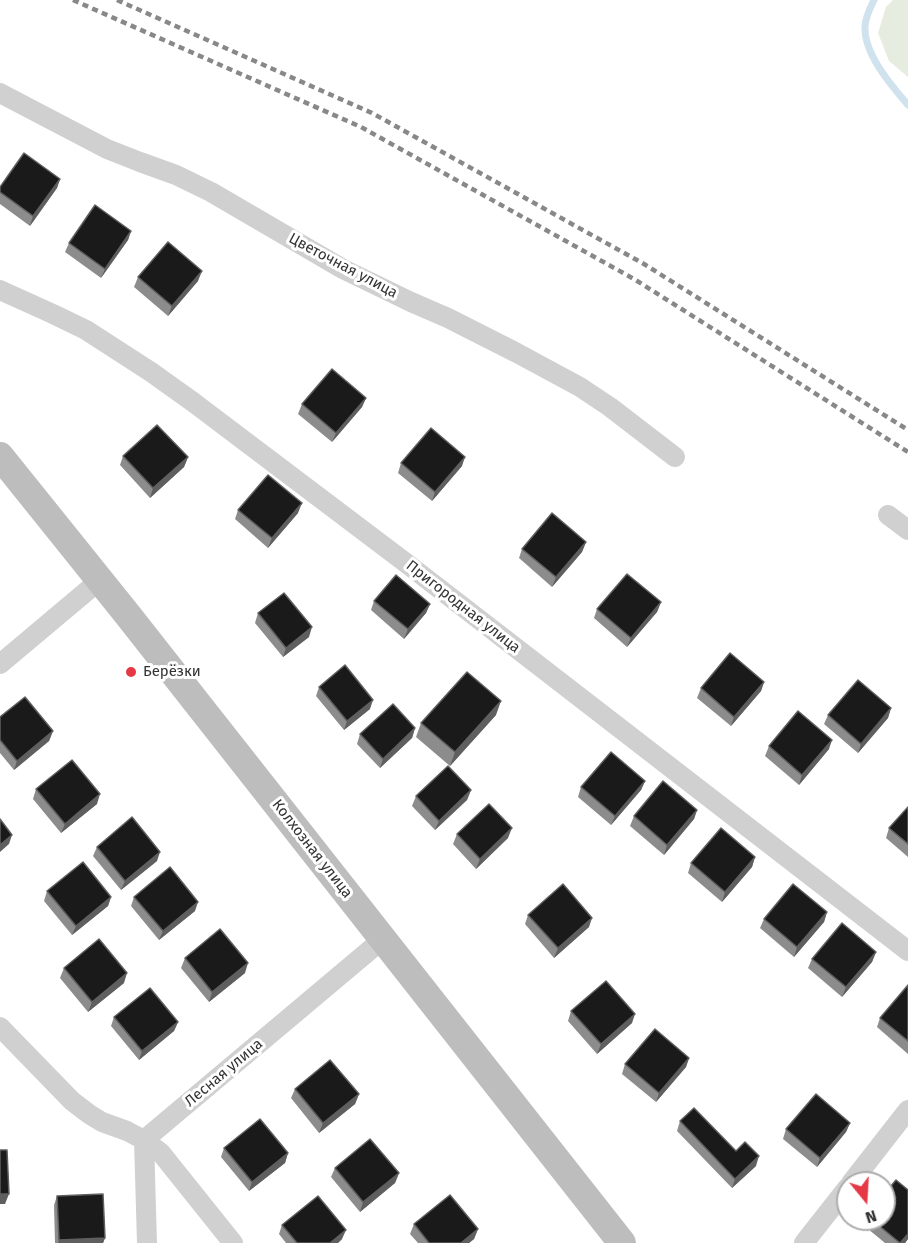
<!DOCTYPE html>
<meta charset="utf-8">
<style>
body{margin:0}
#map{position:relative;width:908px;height:1243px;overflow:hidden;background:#fff;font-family:"Fira Sans",sans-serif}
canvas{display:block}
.north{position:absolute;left:836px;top:1171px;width:60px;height:60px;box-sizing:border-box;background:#fff;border:2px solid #adadad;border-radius:50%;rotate:162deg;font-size:16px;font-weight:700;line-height:24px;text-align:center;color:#333}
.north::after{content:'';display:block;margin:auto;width:21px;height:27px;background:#e63946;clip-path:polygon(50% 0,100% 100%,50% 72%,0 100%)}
</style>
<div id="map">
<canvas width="908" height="1243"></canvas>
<div class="north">N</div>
</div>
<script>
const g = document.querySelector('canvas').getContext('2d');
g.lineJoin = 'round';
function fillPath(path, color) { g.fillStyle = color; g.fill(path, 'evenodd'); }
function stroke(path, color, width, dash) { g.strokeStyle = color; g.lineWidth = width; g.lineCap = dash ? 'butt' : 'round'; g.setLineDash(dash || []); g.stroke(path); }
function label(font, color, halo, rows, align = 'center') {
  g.font = font + ' "Fira Sans",sans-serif'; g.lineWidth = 6; g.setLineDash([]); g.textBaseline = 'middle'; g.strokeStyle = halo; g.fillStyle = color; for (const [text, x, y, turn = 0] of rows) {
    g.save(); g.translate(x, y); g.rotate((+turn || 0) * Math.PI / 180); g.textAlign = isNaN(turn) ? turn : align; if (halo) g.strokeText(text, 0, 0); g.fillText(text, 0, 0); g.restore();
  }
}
const green = new Path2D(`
 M893 0H908V77L889 61 878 33 886 7Z`);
const stream = new Path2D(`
 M874 0C870 8 865 18 865 27 864 54 891 85 908 105`);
const street = new Path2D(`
 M0 93 107 149 140 162 176 175 211 192 343 269 411 302 448 318 517 353 580 387 610 407 675 457
 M0 290 53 314 86 330 151 372 193 402 410 566 908 951
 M888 515 908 530
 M0 664 100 580
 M0 1027 72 1101 89 1114 102 1122 127 1131 144 1140 161 1153 233 1243
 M851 1183 908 1110
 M147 1243 144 1140 383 939
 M804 1243 848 1187`);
const secondary = new Path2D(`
 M0 456 127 614 622 1243`);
const rail = new Path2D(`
 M73 0 361 127 634 279 908 452
 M117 0 372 113 644 264 908 430`);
const wall = new Path2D(`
 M60 179 57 188 30 226 0 204V187Z
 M131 231 128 240 101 278 65 252 69 243Z
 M138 277 198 281 168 316 134 287Z
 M366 398 362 407 332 442 298 414 302 404Z
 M123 456 188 457 184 467 150 498 120 465Z
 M401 463 462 466 432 501 398 473Z
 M238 510 298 513 268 548 235 519Z
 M586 542 582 552 552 587 519 558 522 549Z
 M374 601 430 604 426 613 404 639 371 610Z
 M661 602 657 612 627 647 594 618 597 609Z
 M258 613 309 637 283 657 255 623Z
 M764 682 761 691 731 726 697 698 701 688Z
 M319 687 370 709 344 730 316 696Z
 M891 708 888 718 858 753 824 724 828 715Z
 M496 715 450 766 416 737 421 723Z
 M0 717 53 731 49 741 14 770 0 753Z
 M415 728 412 738 380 768 357 744 360 734Z
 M769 746 829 749 799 785 765 756Z
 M645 781 641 790 611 825 578 797 581 787Z
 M36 789 97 804 61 833 33 799Z
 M471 790 467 800 435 830 412 806 416 796Z
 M908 807V857L886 838 889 828Z
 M697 810 694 819 664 855 630 826 634 816Z
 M457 834 508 838 476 869 453 844Z
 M97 847 157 861 121 890 93 856Z
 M755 857 752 867 722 902 688 873 691 863Z
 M47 891 111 897 108 906 72 935 44 901Z
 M134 897 195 911 159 940 131 906Z
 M827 912 824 922 794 957 760 928 764 919Z
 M528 915 589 927 554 958 525 924Z
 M876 952 872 962 842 997 808 968 812 959Z
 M185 958 245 973 209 1002 181 968Z
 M64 968 124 983 88 1012 60 978Z
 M908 985V1054L877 1027 880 1018Z
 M571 1011 632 1023 597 1054 568 1021Z
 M114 1017 178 1022 174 1031 139 1060 111 1026Z
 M689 1058 686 1067 656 1102 622 1074 625 1064Z
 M295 1089 359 1094 355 1104 319 1133 291 1098Z
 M680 1121 736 1151 756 1166 732 1188 677 1131Z
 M850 1123 846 1132 817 1167 783 1139 786 1129Z
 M224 1148 288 1153 285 1163 249 1191 221 1157Z
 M335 1168 399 1173 395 1183 360 1212 331 1177Z
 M57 1196 105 1238 103 1243H55L54 1205Z
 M864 1219H884L908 1239 905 1243H885L862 1224Z
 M414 1224 478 1229 474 1239 469 1243H418L410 1234Z
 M282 1225 342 1239 338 1243H286L279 1234Z`);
const shadedWall = new Path2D(`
 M60 179 57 188 30 226 33 216Z
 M131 231 128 240 101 278 105 269Z
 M202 271 198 281 168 316 172 306Z
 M366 398 362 407 332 442 336 433Z
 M188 457 184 467 150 498 153 488Z
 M465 457 462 466 432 501 435 492Z
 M302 503 298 513 268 548 272 538Z
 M586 542 582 552 552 587 556 577Z
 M661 602 657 612 627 647 631 638Z
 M430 604 426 613 404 639 408 629Z
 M312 627 309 637 283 657 286 648Z
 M764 682 761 691 731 726 734 717Z
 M373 700 370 709 344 730 347 721Z
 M501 701 496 715 450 766 455 752Z
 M891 708 888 718 858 753 861 744Z
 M415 728 412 738 380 768 383 759Z
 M53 731 49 741 14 770 17 761Z
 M832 740 829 749 799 785 802 775Z
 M645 781 641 790 611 825 615 816Z
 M471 790 467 800 435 830 439 821Z
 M100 794 97 804 61 833 65 824Z
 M697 810 694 819 664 855 667 845Z
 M512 828 508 838 476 869 480 859Z
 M12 835 9 844 0 852V845Z
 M160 852 157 861 121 890 125 881Z
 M755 857 752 867 722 902 725 892Z
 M111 897 108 906 72 935 76 926Z
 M198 902 195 911 159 940 163 931Z
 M827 912 824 922 794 957 797 947Z
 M592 918 589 927 554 958 558 948Z
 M876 952 872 962 842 997 846 987Z
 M248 963 245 973 209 1002 212 992Z
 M127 973 124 983 88 1012 92 1002Z
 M635 1014 632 1023 597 1054 601 1044Z
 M178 1022 174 1031 139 1060 142 1051Z
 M689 1058 686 1067 656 1102 659 1093Z
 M359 1094 355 1104 319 1133 323 1123Z
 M850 1123 846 1132 817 1167 820 1158Z
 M288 1153 285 1163 249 1191 252 1182Z
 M759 1156 756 1166 732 1188 735 1179Z
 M399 1173 395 1183 360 1212 363 1202Z
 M0 1194H9L5 1204H0Z
 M478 1229 474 1239 469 1243H461Z
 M346 1230 342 1239 338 1243H330Z
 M908 1234V1239L905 1243H900Z
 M105 1238 103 1243H58L59 1240Z`);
const building = new Path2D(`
 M24 153 60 179 33 216 0 192V187Z
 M95 205 131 231 105 269 69 243Z
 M168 242 202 271 172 306 138 277Z
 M332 369 366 398 336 433 302 404Z
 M157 425 188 457 153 488 123 456Z
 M431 428 465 457 435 492 401 463Z
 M268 475 302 503 272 538 238 510Z
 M552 513 586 542 556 577 522 549Z
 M627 574 661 602 631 638 597 609Z
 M396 575 430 604 408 629 374 601Z
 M284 593 312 627 286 648 258 613Z
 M730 653 764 682 734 717 701 688Z
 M345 665 373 700 347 721 319 687Z
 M467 672 501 701 455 752 421 723Z
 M858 680 891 708 861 744 828 715Z
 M25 697 53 731 17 761 0 740V717Z
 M393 704 415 728 383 759 360 734Z
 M798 711 832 740 802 775 769 746Z
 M611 752 645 781 615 816 581 787Z
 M72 760 100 794 65 824 36 789Z
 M448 766 471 790 439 821 416 796Z
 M663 781 697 810 667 845 634 816Z
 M489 804 512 828 480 859 457 834Z
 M908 807V844L889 828Z
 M132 817 160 852 125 881 97 847Z
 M0 819 12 835 0 845Z
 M721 828 755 857 725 892 691 863Z
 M83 862 111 897 76 926 47 891Z
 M170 867 198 902 163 931 134 897Z
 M563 884 592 918 558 948 528 915Z
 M793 884 827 912 797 947 764 919Z
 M842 923 876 952 846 987 812 959Z
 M220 929 248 963 212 992 185 958Z
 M99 939 127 973 92 1002 64 968Z
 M606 981 635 1014 601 1044 571 1011Z
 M908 985V1041L880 1018Z
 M150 988 178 1022 142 1051 114 1017Z
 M655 1029 689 1058 659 1093 625 1064Z
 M330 1060 359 1094 323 1123 295 1089Z
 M816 1094 850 1123 820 1158 786 1129Z
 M694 1108 736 1151 745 1142 759 1156 735 1179 680 1121Z
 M260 1119 288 1153 252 1182 224 1148Z
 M370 1139 399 1173 363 1202 335 1168Z
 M0 1150H7L9 1194H0Z
 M896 1180 908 1190V1234L900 1243 871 1219H884V1194Z
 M103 1194 105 1238 59 1240 57 1196Z
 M450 1195 478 1229 461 1243H429L414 1224Z
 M318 1196 346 1230 330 1243H297L282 1225Z`);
const markers = [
 [131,672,6,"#e63946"]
];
const streetNames = [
 ["Цветочная улица",343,266,28],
 ["Пригородная улица",463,607,38],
 ["Колхозная улица",312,849,52],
 ["Лесная улица",224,1073,-40]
];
const poiNames = [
 ["Берёзки",143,672]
];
fillPath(green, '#e6ecdf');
stroke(stream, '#cfe2ee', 7);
stroke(street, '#d0d0d0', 20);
stroke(secondary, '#bdbdbd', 28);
stroke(rail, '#888', 4.5, [6, 4.5]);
fillPath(wall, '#8c8c8c');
fillPath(shadedWall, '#5f5f5f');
fillPath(building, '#1a1a1a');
stroke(building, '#5f5f5f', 1.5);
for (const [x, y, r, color] of markers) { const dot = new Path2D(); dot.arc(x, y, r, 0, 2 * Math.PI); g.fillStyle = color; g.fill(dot); stroke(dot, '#fff', 2); }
label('15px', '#333', '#fff', streetNames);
label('15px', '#333', '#fff', poiNames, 'left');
</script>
